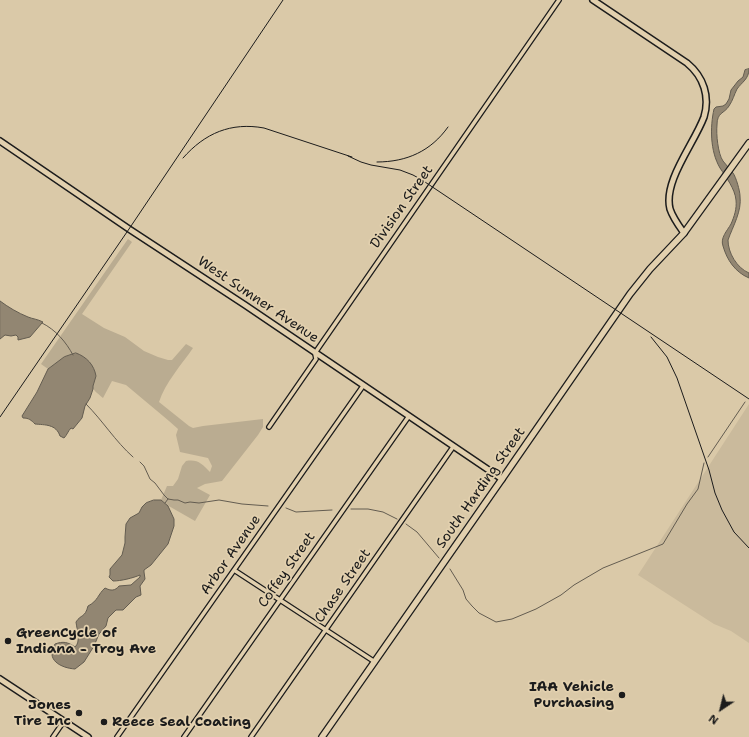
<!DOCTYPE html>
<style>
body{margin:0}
#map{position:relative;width:749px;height:737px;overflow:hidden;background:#dac9a8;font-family:"Shantell Sans",sans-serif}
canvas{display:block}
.north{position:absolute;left:701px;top:689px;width:40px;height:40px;-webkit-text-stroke:3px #e2d0ae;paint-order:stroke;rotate:215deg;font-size:11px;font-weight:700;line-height:16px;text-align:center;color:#1c1c1c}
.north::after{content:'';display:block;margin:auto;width:14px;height:18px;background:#1c1c1c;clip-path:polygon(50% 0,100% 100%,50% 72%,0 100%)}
</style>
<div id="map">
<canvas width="749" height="737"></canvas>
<div class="north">N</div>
</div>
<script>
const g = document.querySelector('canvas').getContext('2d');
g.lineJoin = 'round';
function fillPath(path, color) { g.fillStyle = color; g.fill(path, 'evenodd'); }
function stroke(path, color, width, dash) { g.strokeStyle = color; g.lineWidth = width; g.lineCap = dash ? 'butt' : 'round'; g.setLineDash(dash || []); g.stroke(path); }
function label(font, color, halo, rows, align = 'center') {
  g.font = font + ' "Shantell Sans",sans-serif'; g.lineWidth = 3.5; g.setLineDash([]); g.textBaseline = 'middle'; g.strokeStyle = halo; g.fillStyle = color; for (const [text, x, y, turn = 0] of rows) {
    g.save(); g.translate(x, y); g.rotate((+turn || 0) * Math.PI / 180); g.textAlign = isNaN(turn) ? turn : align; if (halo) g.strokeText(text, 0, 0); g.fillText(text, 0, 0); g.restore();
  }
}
const built = new Path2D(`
 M749 404V643L731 631 714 624 638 575Z`);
const green = new Path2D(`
 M128 239 132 242 82 314 104 328 125 337 144 351 158 357 168 360H172L186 344 193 348C182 364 165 383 159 402L189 426 193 428 203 426 263 419V427L258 435 222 481 205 484 197 488 210 495 195 521 167 505 161 500 167 486H173L178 479 182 466 186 461C198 459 202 464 210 472L212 466 208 458 180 452 176 435 178 429 169 421 126 385 112 381 103 398C93 389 90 390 96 376L76 353 64 357 48 369 41 364Z`);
const water = new Path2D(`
 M749 69C749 79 742 82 737 89 734 95 733 100 729 106 724 114 717 112 717 125 716 134 718 154 723 161 726 165 730 169 733 173 736 177 740 191 740 196 742 211 733 226 728 240 728 253 737 268 749 273V278C735 272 727 260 723 246 720 238 727 231 731 224 734 217 737 209 736 200 735 189 726 177 720 168 710 151 710 127 714 109L716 107 723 106 726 104 729 99 731 90 738 81 743 77 745 70Z
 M0 301C8 307 18 313 28 317 33 319 37 319 43 322L42 323 30 337 18 340V337L16 335 11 336 5 335 0 339Z
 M76 353C87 357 94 365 96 376L93 386V389L90 398 85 406 82 418 73 429 71 428C68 431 67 435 64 438L60 436C56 424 45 425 35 424 31 420 29 418 23 418L22 416 37 392 48 369 64 357Z
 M154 500H161L168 506 174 519V526L168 544 151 565 144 570V572L145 579 140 586 141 595 136 597 123 610H116L108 618 106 626 99 634 94 646 84 662 75 669C61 668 45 660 55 644 63 641 68 642 75 647 81 642 77 630 76 622 81 614 85 618 88 606 98 601 98 594 105 588 111 591 115 591 119 586L131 585 140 577V575C133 578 121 581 113 581L109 577 110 575V569L122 555 125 543V537L126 524 130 518 139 513 142 507 146 503Z`);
const stream = new Path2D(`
 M42 323C56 330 66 342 73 355
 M86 404C103 421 115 441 133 457
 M708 457 745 402
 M140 462 144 466 150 479 155 483 164 495 168 499 174 500H178L185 503 190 502 199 503 219 500 242 504 268 506
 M165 503 168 499
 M286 508 296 512 332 510
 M351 509H368L383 512 397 519
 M406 524 417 532 439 558
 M450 569 463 590 466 599 472 606 479 613 496 622 512 619 536 609 561 595 574 585 603 568 663 544 687 504 698 489 704 463`);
const street = new Path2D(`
 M269 427 316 359 315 354 317 350 559 0
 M234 570 375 662
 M53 737 64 721
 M117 737 363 386
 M184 737 409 416
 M251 737 453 447`);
const secondary = new Path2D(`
 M593 0 687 63C704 77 710 97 704 117 694 144 663 181 670 209 673 218 679 226 684 233
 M0 141 129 229 245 305 502 479
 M0 679 88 737`);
const primary = new Path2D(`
 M322 737 502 479 630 294 650 269 684 233 749 143`);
const rail = new Path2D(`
 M348 156 361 162 371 165 400 170 413 175 422 180 749 399
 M183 158C205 133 231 122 264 128L352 157
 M377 162C407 162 431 151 448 127
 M651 337 667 357 677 378 709 470 715 493 722 510 734 532 749 548
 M0 417 129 229 283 0`);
const markers = [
 [8,641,4,"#1c1c1c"],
 [622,695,4,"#1c1c1c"],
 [79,713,4,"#1c1c1c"],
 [104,722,4,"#1c1c1c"]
];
const streetNames = [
 ["Division Street",402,207,-55],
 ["West Sumner Avenue",258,300,34],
 ["South Harding Street",481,488,-55],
 ["Arbor Avenue",231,555,-55],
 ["Coffey Street",287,570,-55],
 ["Chase Street",343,586,-55]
];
const poiNames = [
 ["GreenCycle of",16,633],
 ["Indiana - Troy Ave",16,649],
 ["IAA Vehicle",614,687,"right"],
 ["Purchasing",614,703,"right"],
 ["Jones",71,705,"right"],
 ["Tire Inc",71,721,"right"],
 ["Reece Seal Coating",112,722]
];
fillPath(built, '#caba9c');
fillPath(green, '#baac91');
fillPath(water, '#928672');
stroke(water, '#635c50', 1);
stroke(stream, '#635c50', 1);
stroke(street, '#1c1c1c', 6);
stroke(secondary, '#1c1c1c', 8);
stroke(primary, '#1c1c1c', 8);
stroke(street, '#e2d0ae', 3.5);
stroke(secondary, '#e2d0ae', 5);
stroke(primary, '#e2d0ae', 5.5);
stroke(rail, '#1c1c1c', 1);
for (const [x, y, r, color] of markers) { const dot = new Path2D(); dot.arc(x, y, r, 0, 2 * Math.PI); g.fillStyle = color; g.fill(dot); stroke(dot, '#e2d0ae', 1.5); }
label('14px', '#1c1c1c', '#e2d0ae', streetNames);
label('bold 14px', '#1c1c1c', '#e2d0ae', poiNames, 'left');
</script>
